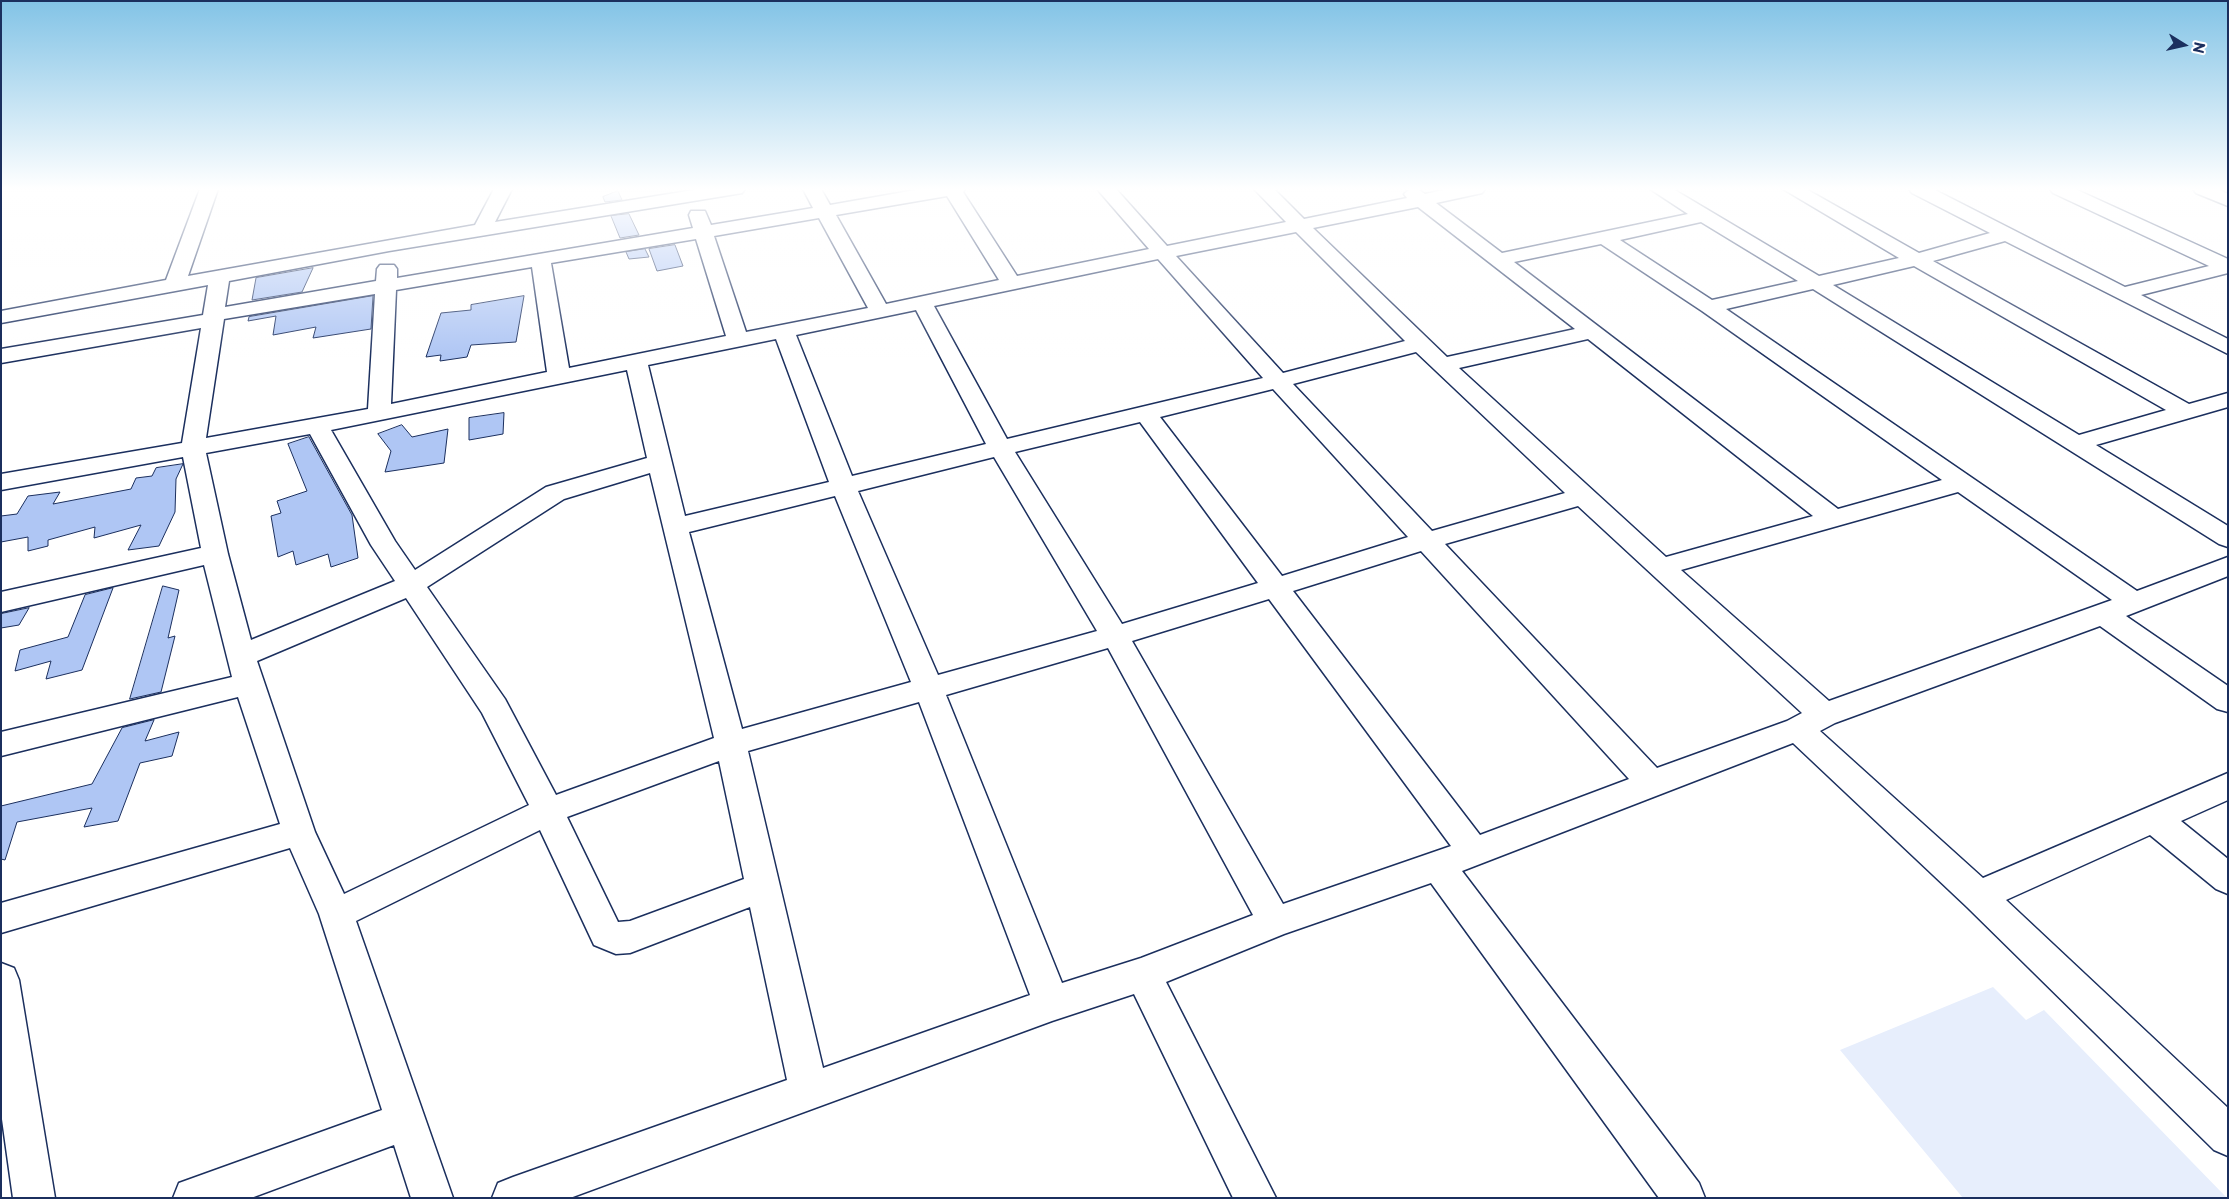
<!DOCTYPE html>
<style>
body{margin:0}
#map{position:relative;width:2229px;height:1199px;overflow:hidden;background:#fff;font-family:"Playpen Sans",sans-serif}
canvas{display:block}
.frame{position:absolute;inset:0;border:2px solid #1b2f5e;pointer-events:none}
.north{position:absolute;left:2159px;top:20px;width:50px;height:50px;-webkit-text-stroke:4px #fff;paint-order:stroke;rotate:100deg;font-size:14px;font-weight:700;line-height:20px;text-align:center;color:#1b2f5e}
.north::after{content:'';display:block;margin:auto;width:18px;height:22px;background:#1b2f5e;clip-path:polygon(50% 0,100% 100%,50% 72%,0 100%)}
</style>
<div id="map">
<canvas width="2229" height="1199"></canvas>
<div class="frame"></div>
<div class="north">N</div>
</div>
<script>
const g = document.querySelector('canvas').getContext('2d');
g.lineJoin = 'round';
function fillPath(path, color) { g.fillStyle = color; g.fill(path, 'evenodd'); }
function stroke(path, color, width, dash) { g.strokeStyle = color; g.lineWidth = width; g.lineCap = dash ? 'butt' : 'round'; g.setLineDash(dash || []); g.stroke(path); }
const built = new Path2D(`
 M1993 987 2026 1020 2044 1010 2227 1198H1963L1840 1050Z`);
const building = new Path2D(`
 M618 191 622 200 605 202 603 197Z
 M629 214 639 235 620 238 611 216Z
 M675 245 683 266 657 271 649 249Z
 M645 249 649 257 629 259 626 252Z
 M313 268 302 292 252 300 256 278Z
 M373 296 371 329 313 338 316 327 273 335 276 316 248 321 249 317Z
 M524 296 516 342 471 345 467 357 440 361 441 355 426 357 441 313 471 310V305Z
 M504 413 503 434 469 440V418Z
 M402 425 412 437 448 429 444 463 385 472 391 451 378 434Z
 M309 437 352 515 358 558 331 567 328 554 296 565 293 551 278 557 271 516 281 513 277 501 307 491 288 444Z
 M183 464 176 479 175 512 159 546 128 550 141 525 94 538 95 527 48 540V546L28 551V537L1 542V516L17 514 28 496 60 492 53 504 131 489 136 478 152 476 156 468Z
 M163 586 179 590 168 638 175 636 161 692 130 699Z
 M113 588 82 670 46 679 51 661 15 671 20 650 68 637 85 595Z
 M29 608 19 625 1 628V614Z
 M154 720 145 741 179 732 172 756 140 763 118 821 84 827 92 808 17 822 5 860 1 859V806L92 784 122 728Z`);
const street = new Path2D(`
 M200 189H218L188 276 475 225 494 189H512L495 222 700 189H745L742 193 736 194 389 251 229 281 225 307 376 281 377 269 380 265H394L397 269V278L693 228 689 215 691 211H705L711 225 813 208 803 189H821L830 205 921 189H965L963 192 1017 276 1149 249 1097 189H1116L1167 246 1286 222 1254 189H1274L1304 219 1407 198 1404 194 1410 189 1419 190 1425 194 1448 189H1485L1482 193 1436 203 1502 253 1688 214 1650 189H1673L1819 276 1899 258 1783 189H1806L1919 253 1990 233 1912 193 1909 189H1933L2125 287 2209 266 2053 193 2050 189H2075L2228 259V273L2141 295 2228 339V354L2005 241 1933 261 2189 404 2228 393V407L2096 445 2228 526V547L2219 544 1813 289 1726 309 2137 591 2228 557V576L2126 616 2228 686V712L2217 709 2100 626 1835 723 1820 731 1983 878 2228 773V800L2181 821 2228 859V894L2216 889 2150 835 2006 900 2228 1108V1156L2214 1150 1967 907 1793 743 1462 871 1699 1183 1705 1198H1659L1431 883 1284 934 1166 982 1276 1198H1233L1134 994 1052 1021 570 1198H492L498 1183 513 1177 787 1080 750 907 630 953 616 954 594 945 540 830 356 921 453 1198H411L394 1145 251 1198H173L179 1183 382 1110 319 914 290 848 1 933V903L280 824 238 697 1 756V732L232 677 204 565 1 612V592L201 548 183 457 1 490V474L182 443 201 328 1 363V349L203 315 208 285 1 323V311L166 280ZM947 196 999 280 886 304 836 215ZM1418 207 1575 329 1447 357 1313 228ZM819 218 868 308 746 332 714 236ZM1701 222 1798 281 1712 300 1620 240ZM1296 232 1405 341 1283 373 1176 256ZM696 239 726 336 569 368 551 263ZM1601 244 1702 311 1942 480 1838 509 1514 262ZM1158 259 1263 378 1007 439 934 306ZM1914 266 2166 410 2079 435 1833 285ZM532 267 547 372 391 404 396 290ZM375 294 368 409 206 438 224 319ZM916 310 986 444 852 476 796 335ZM776 339 829 482 685 516 648 365ZM1588 339 1813 516 1666 557 1459 368ZM1416 352 1565 493 1432 531 1293 384ZM627 370 647 458 546 487 415 570 395 541 331 430ZM1273 389 1408 537 1282 576 1160 417ZM1140 422 1258 583 1122 624 1015 452ZM310 434 371 545 395 581 251 640 228 554 206 453ZM994 457 1097 631 938 675 858 491ZM650 473 714 738 556 795 505 699 427 587 564 499ZM1958 492 2112 600 1829 701 1681 570ZM835 496 911 682 742 729 689 532ZM1578 506 1802 713 1787 721 1657 768 1445 544ZM1421 551 1629 779 1480 835 1293 591ZM406 598 482 713 529 805 344 894 315 832 257 661ZM1269 599 1451 846 1283 904 1132 641ZM1108 648 1253 915 1141 958 1062 983 946 695ZM919 702 1030 995 823 1068 748 751ZM719 761 744 879 630 921 618 922 567 817Z
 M2193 189H2218L2228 194V206L2196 193Z
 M1 963 14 968 19 980 55 1198H13L1 1112Z`);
fillPath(built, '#e7eefc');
fillPath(building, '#afc6f4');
stroke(building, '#1b2f5e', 1);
stroke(street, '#1b2f5e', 3);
fillPath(street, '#fff');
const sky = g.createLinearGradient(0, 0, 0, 357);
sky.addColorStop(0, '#82c3e6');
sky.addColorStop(0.53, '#fff');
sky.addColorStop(1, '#ffffff00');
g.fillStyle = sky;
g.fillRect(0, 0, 2229, 357);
</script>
